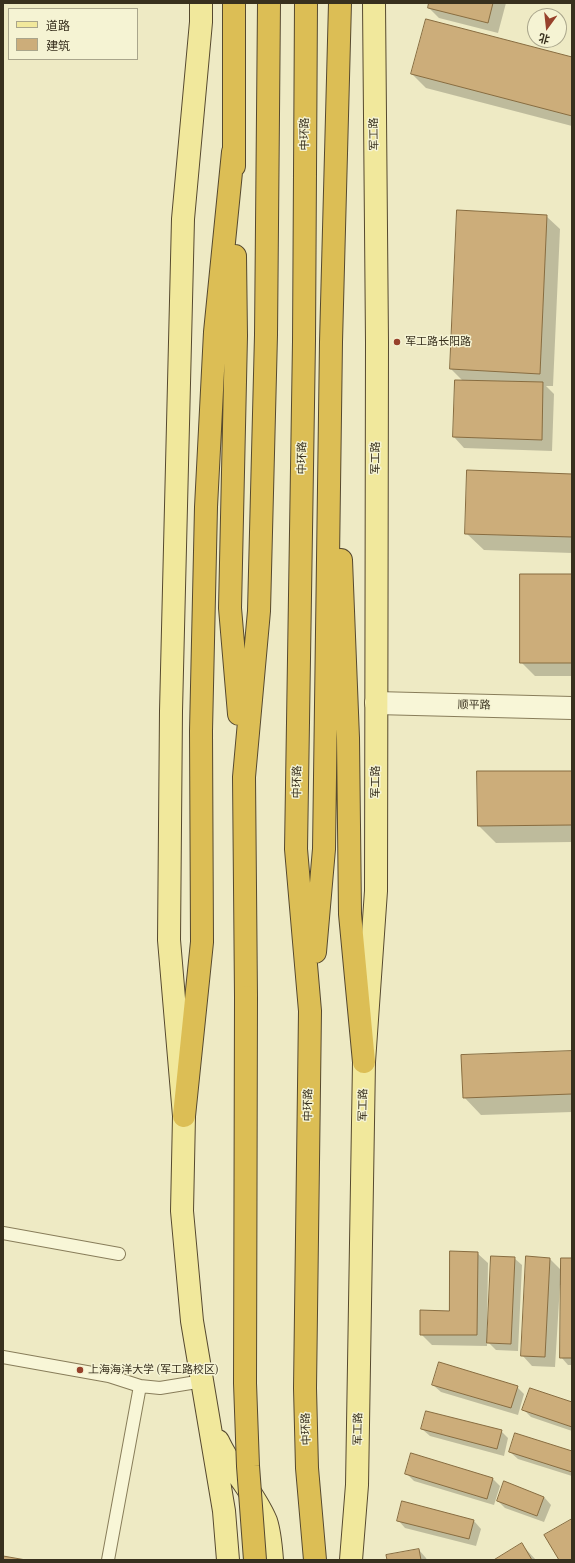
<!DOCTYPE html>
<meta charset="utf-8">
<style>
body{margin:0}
#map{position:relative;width:575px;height:1563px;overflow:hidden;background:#eeeac4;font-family:"Playfair Display","Noto Sans SC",serif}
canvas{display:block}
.frame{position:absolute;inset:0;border:4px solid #38301e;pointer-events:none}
.legend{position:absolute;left:8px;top:8px;width:130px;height:52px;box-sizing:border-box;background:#f5f3d3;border:1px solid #a9a58b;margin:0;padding:5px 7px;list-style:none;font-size:12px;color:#38301e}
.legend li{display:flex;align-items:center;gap:8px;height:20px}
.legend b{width:20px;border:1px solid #a9a58b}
.north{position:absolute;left:527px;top:8px;width:40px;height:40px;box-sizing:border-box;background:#f5f3d3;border:1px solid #a9a58b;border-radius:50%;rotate:195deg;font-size:11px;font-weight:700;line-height:16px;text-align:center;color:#38301e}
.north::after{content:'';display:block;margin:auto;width:14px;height:18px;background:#97412b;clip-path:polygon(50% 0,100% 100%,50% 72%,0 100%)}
</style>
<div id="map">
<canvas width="575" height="1563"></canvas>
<div class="frame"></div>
<ul class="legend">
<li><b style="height:5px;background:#f1e89c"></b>道路</li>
<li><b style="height:11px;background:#ccad7a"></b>建筑</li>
</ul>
<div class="north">北</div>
</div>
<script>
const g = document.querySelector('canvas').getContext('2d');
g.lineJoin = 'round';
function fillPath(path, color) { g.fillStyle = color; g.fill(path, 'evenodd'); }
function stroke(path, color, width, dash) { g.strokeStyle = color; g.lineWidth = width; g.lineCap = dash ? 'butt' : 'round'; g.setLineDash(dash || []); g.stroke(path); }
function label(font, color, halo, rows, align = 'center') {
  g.font = font + ' "Playfair Display","Noto Sans SC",serif'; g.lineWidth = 3; g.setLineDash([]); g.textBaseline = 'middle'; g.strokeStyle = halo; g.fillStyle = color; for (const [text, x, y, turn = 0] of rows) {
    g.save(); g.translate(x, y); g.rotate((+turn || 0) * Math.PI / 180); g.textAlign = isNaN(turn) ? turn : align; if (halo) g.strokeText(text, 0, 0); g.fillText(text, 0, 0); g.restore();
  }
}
const shadow = new Path2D(`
 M430 3H506L498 33 439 18 429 8Z
 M572 58V126L426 88 412 74Z
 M546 216 560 229 553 386H546L554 394 552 451 464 448 454 437 456 381H463L451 369Z
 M572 475V553L484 550 466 533Z
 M572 575V676H535L521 662Z
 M572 772V842L496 843 479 826Z
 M572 1052V1112L481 1115 464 1097Z
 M477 1253 488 1263 487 1330H489L514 1258 522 1265 518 1351 496 1350 487 1341V1346L432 1345 421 1334 450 1312Z
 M550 1259 561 1270 572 1259V1365H568L561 1357V1285H560L555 1367 532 1366 522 1355Z
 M433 1385 517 1387 524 1394 518 1415 441 1392Z
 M572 1403V1431L531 1417 524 1410Z
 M422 1429 501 1431 508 1438 504 1456 430 1436Z
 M510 1452H572V1476L518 1459Z
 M406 1473 493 1479 500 1486 494 1505 414 1481Z
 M544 1497 551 1505 544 1522 505 1508 498 1501Z
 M403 1503 474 1521 481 1529 476 1546 405 1528 398 1520Z
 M522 1545 536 1560H496Z
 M419 1550 426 1558 427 1560H388Z`);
const building = new Path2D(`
 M429 3H493L488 23 428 8Z
 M426 19 572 57V116L411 74Z
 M457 210 547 215 540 374 450 369Z
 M455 380 543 382 542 440 453 437Z
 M467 470 572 474V537L465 534Z
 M520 574H572V663H520Z
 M477 771H572V825L478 826Z
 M572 1051V1094L463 1098 461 1055Z
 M450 1251 478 1252 477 1335H420V1310L449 1311Z
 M491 1256 515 1257 511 1344 487 1343Z
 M526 1256 550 1258 545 1357 521 1356Z
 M561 1258H572V1358H560Z
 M439 1362 518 1386 511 1408 432 1385Z
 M530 1388 572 1402V1427L522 1410Z
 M426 1411 502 1430 497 1449 421 1429Z
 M515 1433 572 1451V1472L509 1452Z
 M411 1453 493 1478 487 1499 405 1474Z
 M504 1481 544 1497 537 1516 497 1501Z
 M402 1501 474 1520 469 1539 397 1521Z
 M572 1519V1560H559L544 1535Z
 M522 1543 532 1560H494Z
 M419 1549 421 1560H387L386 1555Z
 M3 1556 26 1560H3Z`);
const lane = new Path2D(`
 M3 1233 119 1254
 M3 1357 109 1376 140 1386 160 1388 203 1381
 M108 1560 140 1386`);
const street = new Path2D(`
 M376 703 572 708`);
const primary = new Path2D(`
 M201 3V22L183 219 171 711 169 940 184 1116 182 1211 192 1321 224 1511 228 1560
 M218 1441C231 1470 254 1492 266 1521 270 1533 271 1547 272 1560
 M351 1560 357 1485 364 1062 376 891 377 342 374 3`);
const highway = new Path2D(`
 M306 3 304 341 296 849 310 1011 305 1388 307 1468 315 1560
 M234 166V3
 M235 256 236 336 230 608 239 714
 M341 560 348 738 350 914 364 1062
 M315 952 324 849 331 342 340 3
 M246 997 244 777 259 611 266 335 269 3
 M184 1116 202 942 201 731 206 507 215 332 233 152`);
const highwayBridge = new Path2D(`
 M246 997 245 1383 248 1466 255 1560`);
const markers = [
 [397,342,4,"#97412b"],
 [80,1370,4,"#97412b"]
];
const streetNames = [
 ["中环路",305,134,-90],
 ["军工路",374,134,-91],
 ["中环路",302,458,-89],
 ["军工路",376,458,-90],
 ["顺平路",474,705,1],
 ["中环路",297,782,-89],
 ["军工路",376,782,-90],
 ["中环路",308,1105,-89],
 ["军工路",363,1105,-89],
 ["中环路",306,1429,-92],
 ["军工路",358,1429,-89]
];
const poiNames = [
 ["军工路长阳路",405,342],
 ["上海海洋大学 (军工路校区)",88,1370]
];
fillPath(shadow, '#0003');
fillPath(building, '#ccad7a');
stroke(building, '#876c40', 1);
stroke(lane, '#887d5a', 14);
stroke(street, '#887d5a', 24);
stroke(primary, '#56492f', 24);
stroke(highway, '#56492f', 24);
stroke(lane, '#f8f6d7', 12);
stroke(street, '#f8f6d7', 22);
stroke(primary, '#f1e89c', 22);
stroke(highway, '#dcbe55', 22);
stroke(highwayBridge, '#56492f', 24, []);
stroke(highwayBridge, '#dcbe55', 22);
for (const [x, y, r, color] of markers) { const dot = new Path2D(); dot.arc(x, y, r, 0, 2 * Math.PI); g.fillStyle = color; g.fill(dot); stroke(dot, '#f5f3d3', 1.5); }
label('11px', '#38301e', '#f5f3d3', streetNames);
label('11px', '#38301e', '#f5f3d3', poiNames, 'left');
</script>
